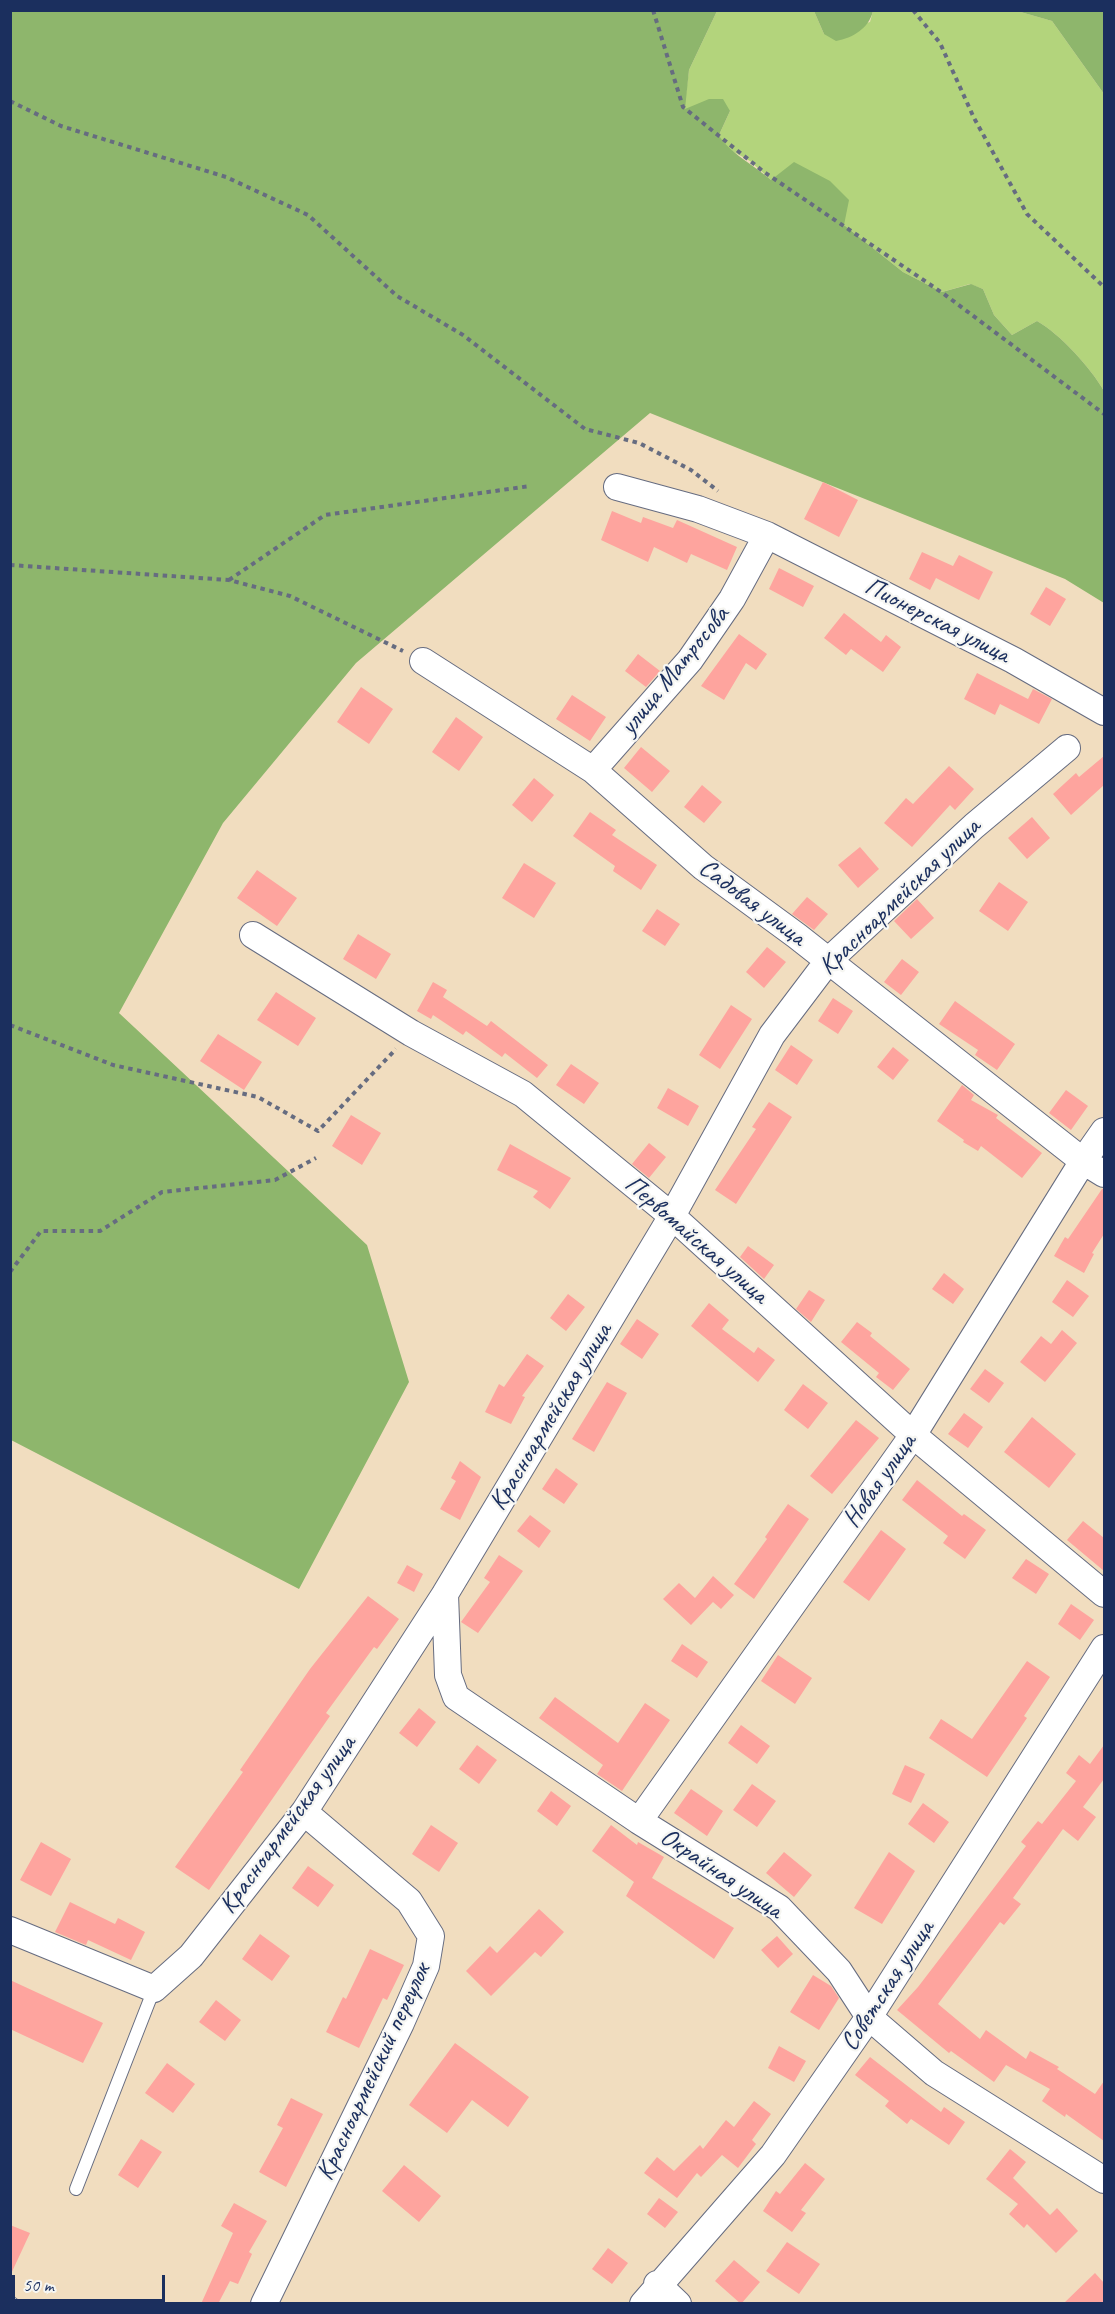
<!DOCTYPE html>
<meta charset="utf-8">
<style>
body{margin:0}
#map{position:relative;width:1115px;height:2314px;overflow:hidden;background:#f1ddbf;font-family:Caveat,sans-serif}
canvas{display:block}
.frame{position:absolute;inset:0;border:12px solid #1b2f5e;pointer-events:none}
.scale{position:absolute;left:12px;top:2275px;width:153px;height:27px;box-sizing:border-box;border:3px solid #1b2f5e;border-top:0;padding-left:8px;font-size:18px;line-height:21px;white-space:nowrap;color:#1b2f5e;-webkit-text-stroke:4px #f6f6f2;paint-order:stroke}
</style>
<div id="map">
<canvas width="1115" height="2314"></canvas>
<div class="frame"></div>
<div class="scale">50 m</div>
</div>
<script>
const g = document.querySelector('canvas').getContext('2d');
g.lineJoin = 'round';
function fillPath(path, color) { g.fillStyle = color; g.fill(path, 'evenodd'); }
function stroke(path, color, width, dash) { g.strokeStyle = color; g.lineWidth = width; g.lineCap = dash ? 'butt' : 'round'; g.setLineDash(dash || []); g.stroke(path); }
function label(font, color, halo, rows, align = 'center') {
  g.font = font + ' Caveat,sans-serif'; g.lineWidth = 4.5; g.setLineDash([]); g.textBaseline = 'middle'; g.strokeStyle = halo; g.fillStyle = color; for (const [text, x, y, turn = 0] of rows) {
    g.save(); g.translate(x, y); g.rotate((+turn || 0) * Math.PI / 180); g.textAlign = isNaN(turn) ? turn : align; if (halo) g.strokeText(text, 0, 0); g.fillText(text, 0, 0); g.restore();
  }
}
const green = new Path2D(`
 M717 11H814L824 34 870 22 873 11H1017L1052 21 1104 94V391C1091 368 1060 334 1037 321L1012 335 994 315 983 289 970 284 942 292 903 272 844 225 771 180 750 161 725 147 719 135 730 111 684 109 689 70Z`);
const forest = new Path2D(`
 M10 11H717L689 70 685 109 709 99H723L730 111 719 135C727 151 755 166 771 180L794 162 830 181 849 200 844 225 903 272 942 292 971 284 983 289 994 315 1012 335 1037 321C1060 334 1091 368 1104 391V603L1065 579 650 413 356 663 223 823 119 1013 367 1245 409 1382 299 1589 11 1440Z
 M814 11H873C869 28 853 38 836 41L824 34Z
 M1017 11H1104V94L1052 21Z`);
const building = new Path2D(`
 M823 482 858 500 839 537 804 519Z
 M612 511 641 523 643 517 673 528 677 520 737 547 727 570 691 554 687 563 654 547 648 562 601 540Z
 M922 552 953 566 959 555 993 572 979 600 936 578 930 590 909 579Z
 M779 568 814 586 803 607 769 589Z
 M1046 587 1066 599 1050 626 1030 614Z
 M844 613 881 642 886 635 901 647 883 672 851 649 846 655 824 638Z
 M739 634 767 654 756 670 746 663 724 700 701 686Z
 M638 654 660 671 646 687 625 671Z
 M977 673 1028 699 1033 689 1052 699 1039 724 1000 704 995 715 964 699Z
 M361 687 393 709 369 744 337 722Z
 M572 695 606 717 590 741 556 719Z
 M456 717 483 737 459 771 432 752Z
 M641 747 670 771 652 792 624 768Z
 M1104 756V785L1071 815 1053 794 1076 773 1079 777Z
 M949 766 974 789 955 810 950 805 912 847 884 823 906 798 913 804Z
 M534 778 554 795 532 822 512 805Z
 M702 785 722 802 704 823 684 807Z
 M590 812 616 830 612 835 657 865 641 890 613 871 615 866 573 836Z
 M1032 817 1050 838 1027 859 1008 838Z
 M860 847 879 869 858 888 838 865Z
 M524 863 556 883 534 918 502 898Z
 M257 870 297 898 277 926 237 898Z
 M999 882 1028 902 1008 931 979 911Z
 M807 897 828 914 814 930 792 914Z
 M917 899 934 918 911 939 894 921Z
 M657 909 680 924 665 946 642 931Z
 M358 934 391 954 376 979 343 959Z
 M767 947 786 962 764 988 746 972Z
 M902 959 919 972 901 995 884 982Z
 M433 982 447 990 443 997 487 1026 491 1021 548 1065 537 1078 505 1053 502 1057 466 1031 463 1035 433 1015 431 1019 417 1011Z
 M276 992 316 1018 298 1046 257 1020Z
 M833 998 853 1011 838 1034 818 1021Z
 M955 1001 1015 1044 997 1070 975 1055 978 1050 939 1024Z
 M731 1005 752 1019 720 1069 699 1055Z
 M218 1034 262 1062 244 1090 200 1061Z
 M791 1045 813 1060 797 1085 775 1070Z
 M893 1047 909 1060 893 1080 877 1067Z
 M571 1064 599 1083 584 1104 556 1085Z
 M962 1085 974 1095 971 1100 998 1115 996 1118 1042 1153 1022 1178 981 1146 978 1151 963 1142 964 1140 937 1121Z
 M668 1088 699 1106 688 1126 657 1108Z
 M1066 1090 1088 1106 1071 1130 1049 1113Z
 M769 1102 792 1117 736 1204 715 1190 756 1129 752 1127Z
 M351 1115 381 1133 362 1165 332 1146Z
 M649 1143 666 1157 649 1178 632 1164Z
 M510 1144 571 1178 550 1209 533 1197 538 1191 497 1170Z
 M1102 1189H1104V1234L1092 1253 1094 1254 1084 1273 1054 1256 1065 1237 1068 1239Z
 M748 1246 774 1265 764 1279 740 1257Z
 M944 1273 964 1289 953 1304 932 1289Z
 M1067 1280 1089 1296 1073 1317 1052 1302Z
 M809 1290 825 1300 811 1322 796 1309Z
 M568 1294 585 1307 566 1331 550 1318Z
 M709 1303 729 1320 722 1329 754 1353 758 1347 775 1360 758 1382 691 1326Z
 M637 1319 659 1334 642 1359 620 1344Z
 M857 1322 872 1333 870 1336 910 1369 893 1390 876 1377 879 1373 841 1342Z
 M1062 1330 1077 1343 1045 1382 1020 1362 1041 1336 1051 1344Z
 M527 1354 544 1366 522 1396 525 1397 511 1424 485 1412 499 1384 504 1387Z
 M985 1369 1004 1383 989 1403 970 1389Z
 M607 1382 627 1393 594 1452 572 1439Z
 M803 1384 828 1403 808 1429 784 1410Z
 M964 1413 983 1427 968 1448 948 1434Z
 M1032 1417 1076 1454 1049 1488 1004 1452Z
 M856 1420 879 1438 832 1494 810 1476Z
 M460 1461 481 1477 460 1520 440 1509 456 1481 451 1478Z
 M556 1468 578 1484 564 1504 542 1489Z
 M917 1480 962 1516 964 1514 986 1530 965 1559 943 1543 948 1536 902 1500Z
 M788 1504 809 1519 754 1599 734 1584 767 1539 765 1537Z
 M530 1515 551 1531 539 1548 517 1531Z
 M1083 1521 1104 1538V1571L1067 1540Z
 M881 1530 906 1549 869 1601 843 1582Z
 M499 1555 523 1571 478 1633 461 1622 490 1582 484 1578Z
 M1026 1559 1049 1574 1036 1594 1012 1578Z
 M407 1565 423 1574 414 1592 397 1583Z
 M713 1576 734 1595 721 1609 713 1602 691 1625 663 1599 679 1583 695 1598Z
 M368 1596 399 1619 377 1649 374 1647 326 1713 330 1716 209 1890 175 1867 243 1772 240 1770 310 1669Z
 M1071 1604 1094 1620 1080 1640 1058 1624Z
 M682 1644 708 1662 697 1678 671 1661Z
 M778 1655 812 1678 795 1704 761 1681Z
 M1027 1661 1050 1677 1024 1716 1027 1718 987 1777 929 1738 941 1719 972 1739Z
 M555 1697 618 1743 645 1703 670 1720 622 1791 597 1774 603 1765 539 1718Z
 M419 1708 436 1722 417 1747 399 1733Z
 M741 1725 770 1746 757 1764 728 1743Z
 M477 1745 497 1760 479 1784 459 1769Z
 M1104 1745V1779L1083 1807 1096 1817 1078 1841 1063 1829 1013 1898 1021 1904 1004 1925 1000 1922 938 2004 980 2039 986 2030 1026 2059 1030 2051 1059 2067 1057 2069 1095 2094 1104 2081V2141L1066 2114 1065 2117 1042 2101 1050 2089 1006 2065 994 2082 951 2051 949 2053 897 2010 918 1987 1026 1846 1021 1842 1038 1821 1042 1824 1076 1781 1066 1773 1079 1755 1090 1764Z
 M905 1765 925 1774 911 1803 892 1794Z
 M752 1784 776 1801 757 1827 733 1810Z
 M691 1789 723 1811 707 1836 674 1813Z
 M551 1791 571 1806 557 1826 537 1811Z
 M923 1803 949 1822 934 1843 908 1824Z
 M431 1825 458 1843 439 1872 412 1854Z
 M611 1825 637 1845 638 1842 664 1857 652 1878 734 1928 714 1959 626 1896 634 1882 592 1851Z
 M41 1842 71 1859 51 1896 20 1880Z
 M784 1852 812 1875 794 1897 766 1873Z
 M889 1852 915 1871 882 1924 854 1908Z
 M308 1866 334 1885 318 1907 292 1888Z
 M70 1902 115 1924 118 1918 145 1932 131 1960 88 1940 86 1945 55 1932Z
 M539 1909 564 1932 541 1957 535 1952 491 1996 466 1971 490 1946 497 1953Z
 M260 1934 290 1956 272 1981 242 1959Z
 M777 1936 793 1954 778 1968 761 1950Z
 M370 1949 404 1965 387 2000 383 1998 359 2048 326 2032 343 1997 346 1999Z
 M813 1975 831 1986 839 1998 819 2030 790 2012Z
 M10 1980 103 2023 83 2063 10 2029Z
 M216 2000 241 2020 225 2041 199 2022Z
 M455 2043 529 2097 508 2127 472 2100 447 2133 409 2105Z
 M779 2046 806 2061 794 2082 768 2068Z
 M870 2057 941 2112 944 2107 965 2122 949 2145 911 2119 907 2124 885 2106 889 2101 855 2075Z
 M167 2063 195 2084 173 2113 145 2093Z
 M291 2098 323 2114 286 2187 259 2172 283 2128 277 2125Z
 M754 2101 771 2114 752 2140 756 2144 738 2168 722 2155 701 2177 697 2173 677 2198 644 2173 657 2157 674 2171 700 2145 703 2149 726 2120 734 2127Z
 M141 2139 162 2152 138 2188 118 2175Z
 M1010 2149 1026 2162 1013 2178 1050 2215 1057 2208 1078 2231 1056 2253 1027 2224 1024 2228 1009 2214 1018 2204 986 2179Z
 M805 2163 825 2179 801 2210 806 2213 792 2232 763 2211 776 2191 780 2194Z
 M404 2165 441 2196 419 2222 382 2191Z
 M659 2198 678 2212 665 2228 647 2214Z
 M234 2203 267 2221 249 2252 252 2254 238 2284 230 2281 218 2304H201L233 2233 221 2226Z
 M10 2225 30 2233 10 2276Z
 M787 2242 820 2264 799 2294 766 2271Z
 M608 2248 628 2263 612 2284 592 2269Z
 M734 2260 760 2282 741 2304 715 2281Z
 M1095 2273 1104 2283V2304H1063Z`);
const path = new Path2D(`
 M653 10 683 107 764 172 944 294 1104 414
 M913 10 940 43 974 118 1027 214 1104 287
 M10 101 61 126 226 177 308 215 397 296 463 335 585 429 639 443 691 470 718 491
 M10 565 229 580 290 596 403 651
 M229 580 325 515 530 486
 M10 1025 113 1065 258 1097 318 1131 396 1049
 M10 1272 41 1231H100L162 1192 275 1180 316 1158`);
const service = new Path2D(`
 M76 2189 154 1989
 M10 2302 13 2304`);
const minor = new Path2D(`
 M617 487 698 509 767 535 1013 660 1104 712
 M423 661 593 770 703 867 797 936 1083 1161 1104 1174
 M593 770 690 660 732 599 767 535
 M253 935 411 1033 523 1094 672 1216 913 1435 1104 1594
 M445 1594 448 1675 456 1697 639 1821 779 1908 839 1971 869 2017 934 2073 1104 2180
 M639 1821 913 1435 1083 1161 1104 1131
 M10 1930 154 1989 191 1956 304 1812 445 1594 672 1216 772 1035 828 961 974 826 1067 748
 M657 2284 678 2304
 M264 2304 401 2023 426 1966 431 1936 409 1901 304 1812
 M643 2304 773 2155 869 2017 1104 1648`);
const streetNames = [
 ["Пионерская улица",937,621,27],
 ["улица Матросова",675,671,-51],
 ["Красноармейская улица",900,897,-44],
 ["Садовая улица",752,903,37],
 ["Первомайская улица",696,1240,41],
 ["Красноармейская улица",551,1417,-59],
 ["Новая улица",880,1481,-55],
 ["Красноармейская улица",288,1825,-54],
 ["Окрайная улица",721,1874,34],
 ["Советская улица",888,1986,-57],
 ["Красноармейский переулок",374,2072,-65]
];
fillPath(green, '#b3d47c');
fillPath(forest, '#8eb66c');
fillPath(building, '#fea49e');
stroke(service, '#666c80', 14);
stroke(minor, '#666c80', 28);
stroke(path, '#666c80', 4, [4.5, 4.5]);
stroke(service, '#fff', 12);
stroke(minor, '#fff', 26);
label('26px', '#1b2f5e', '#f6f6f2', streetNames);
</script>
